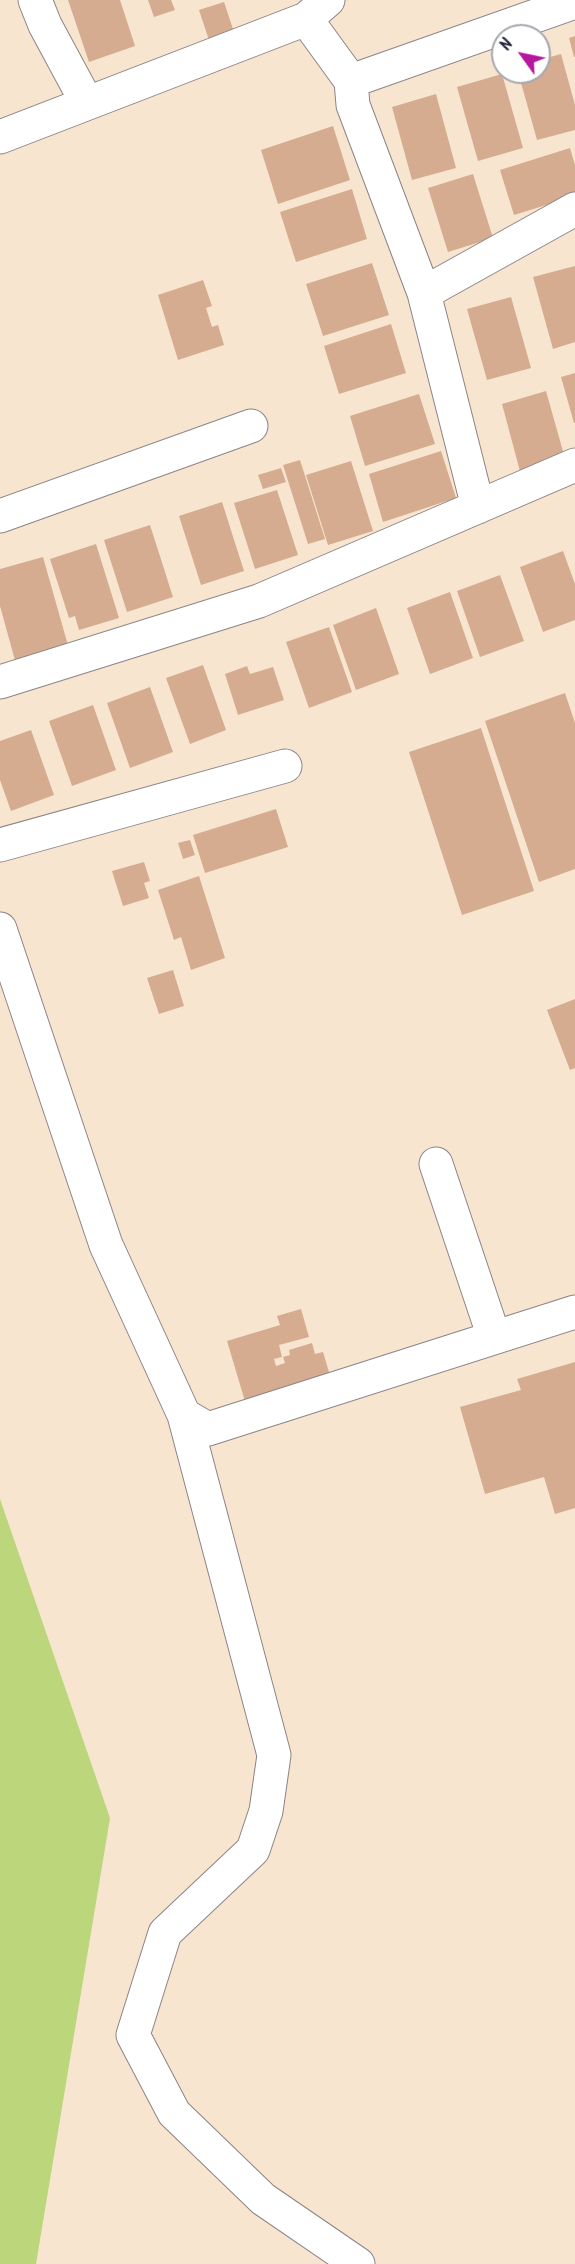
<!DOCTYPE html>
<style>
body{margin:0}
#map{position:relative;width:575px;height:2264px;overflow:hidden;background:#f7e5d0;font-family:Kalam,sans-serif}
canvas{display:block}
.north{position:absolute;left:491px;top:24px;width:60px;height:60px;box-sizing:border-box;background:#fff;border:2px solid #a7a7b1;border-radius:50%;rotate:303deg;font-size:16px;font-weight:700;line-height:24px;text-align:center;color:#22223b}
.north::after{content:'';display:block;margin:auto;width:21px;height:27px;background:#b5179e;clip-path:polygon(50% 0,100% 100%,50% 72%,0 100%)}
</style>
<div id="map">
<canvas width="575" height="2264"></canvas>
<div class="north">N</div>
</div>
<script>
const g = document.querySelector('canvas').getContext('2d');
g.lineJoin = 'round';
function fillPath(path, color) { g.fillStyle = color; g.fill(path, 'evenodd'); }
function stroke(path, color, width, dash) { g.strokeStyle = color; g.lineWidth = width; g.lineCap = dash ? 'butt' : 'round'; g.setLineDash(dash || []); g.stroke(path); }
const green = new Path2D(`
 M0 1499 110 1818 36 2264H0Z`);
const building = new Path2D(`
 M68 0H120L135 46 89 62Z
 M148 0H171L175 10 154 17Z
 M224 2 234 32 209 40 199 10Z
 M575 36V57H574L569 38Z
 M561 54 575 105V130L537 140 518 72H539V60Z
 M502 74 523 148 478 161 457 87Z
 M436 94 456 168 412 180 392 107Z
 M333 126 350 180 278 204 261 150Z
 M570 148 575 165V196L514 215 500 170Z
 M473 174 493 238 448 252 428 188Z
 M352 189 367 239 296 262 280 212Z
 M372 263 389 315 323 336 306 284Z
 M575 266V342L553 349 533 277Z
 M203 280 212 306 206 308 212 327 218 325 224 345 178 360 158 295Z
 M511 297 531 368 487 380 467 309Z
 M391 324 406 373 339 394 324 346Z
 M575 373V423H574L561 377Z
 M546 391 566 462 521 475 502 404Z
 M419 394 435 444 365 466 350 416Z
 M441 451 456 498 383 522 369 474Z
 M300 460 325 539 308 544 283 465Z
 M351 461 373 531 328 545 306 475Z
 M281 468 286 482 263 489 258 475Z
 M277 490 298 555 255 569 234 503Z
 M222 502 244 571 201 585 179 516Z
 M150 525 173 597 127 612 104 540Z
 M96 544 119 618 79 630 75 616 69 618 50 559Z
 M563 551 575 584V620L543 632 520 567Z
 M43 557 69 649 16 664 0 606V569Z
 M500 575 524 641 480 657 457 591Z
 M450 592 473 658 430 674 407 608Z
 M376 608 399 674 356 690 333 625Z
 M329 627 352 692 309 708 286 642Z
 M203 665 226 730 190 744 166 678Z
 M247 666 250 674 273 667 284 700 238 715 225 674Z
 M150 687 173 752 130 768 107 703Z
 M565 693 575 723V869L539 882 485 721Z
 M93 705 116 770 72 786 49 721Z
 M481 728 534 891 462 915 409 752Z
 M31 730 54 795 11 811 0 780V741Z
 M276 809 288 847 205 873 193 835Z
 M190 840 195 855 183 859 178 843Z
 M144 862 150 881 144 883 149 898 123 906 112 871Z
 M199 876 225 958 191 970 181 937 174 940 158 890Z
 M173 970 184 1006 159 1014 147 978Z
 M575 999V1068L570 1070 547 1010Z
 M301 1309 309 1337 279 1345 282 1357 274 1359 276 1366 285 1363 283 1357 290 1355 289 1350 312 1343 315 1354 323 1352 332 1382 247 1408 227 1341 280 1325 277 1316Z
 M575 1362V1508L555 1514 544 1477 485 1494 460 1407 521 1390 517 1379Z`);
const street = new Path2D(`
 M35 0 45 25 87 103
 M306 19 351 81
 M0 137 306 19 328 0
 M424 293 575 209
 M478 507 424 293 353 105 351 81 575 2
 M0 516 251 426
 M0 682 259 601 575 465
 M0 845 285 766
 M0 929 106 1245 184 1415 208 1429 575 1312
 M436 1164 494 1337
 M184 1415 274 1755 266 1811 253 1850 165 1933 133 2035 174 2113 263 2199 358 2264`);
fillPath(green, '#bbd67b');
fillPath(building, '#d5ac90');
stroke(street, '#8c8486', 35);
stroke(street, '#fff', 33);
</script>
